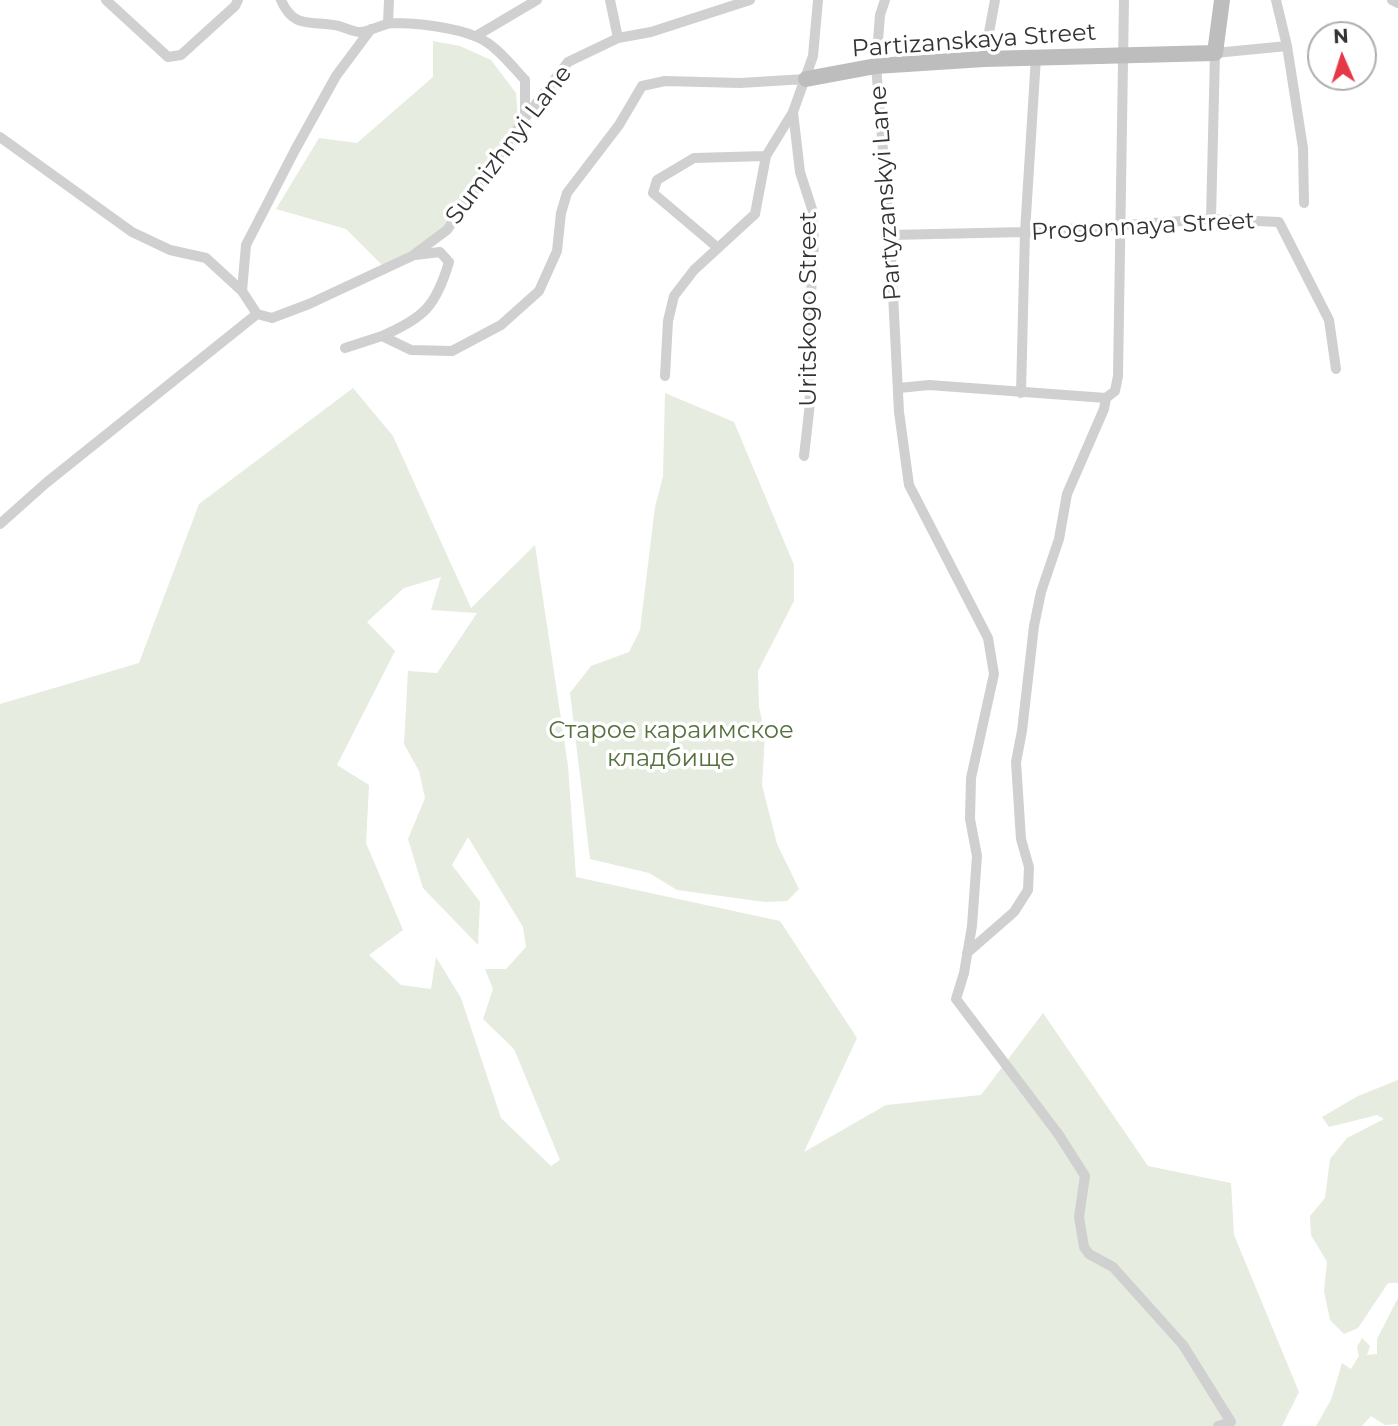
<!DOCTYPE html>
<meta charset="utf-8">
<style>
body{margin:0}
#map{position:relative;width:1398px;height:1426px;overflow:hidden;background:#fff;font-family:Montserrat,sans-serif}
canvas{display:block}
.north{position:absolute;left:1307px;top:21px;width:70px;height:70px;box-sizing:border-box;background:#fff;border:2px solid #adadad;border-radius:50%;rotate:357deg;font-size:19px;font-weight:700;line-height:28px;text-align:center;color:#333}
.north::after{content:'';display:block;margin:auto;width:24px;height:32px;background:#e63946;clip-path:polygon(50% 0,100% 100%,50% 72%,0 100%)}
</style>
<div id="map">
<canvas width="1398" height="1426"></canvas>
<div class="north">N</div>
</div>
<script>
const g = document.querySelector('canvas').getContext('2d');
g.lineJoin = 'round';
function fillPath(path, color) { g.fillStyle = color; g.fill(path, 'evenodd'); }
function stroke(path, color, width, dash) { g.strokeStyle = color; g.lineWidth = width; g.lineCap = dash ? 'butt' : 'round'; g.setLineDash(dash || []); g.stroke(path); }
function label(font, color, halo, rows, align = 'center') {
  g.font = font + ' Montserrat,sans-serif'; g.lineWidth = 7; g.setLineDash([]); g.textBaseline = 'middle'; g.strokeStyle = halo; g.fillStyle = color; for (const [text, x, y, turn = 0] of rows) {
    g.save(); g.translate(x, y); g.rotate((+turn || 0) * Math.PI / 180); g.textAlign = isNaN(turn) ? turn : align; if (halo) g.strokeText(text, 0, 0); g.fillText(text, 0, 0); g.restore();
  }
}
const green = new Path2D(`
 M433 41 460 46 491 60 516 93 518 122 441 231 385 268 346 229 276 209 319 138 357 143 433 77Z
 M353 388 393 436 471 608 535 545 568 766 576 877 780 921 857 1038 804 1152 886 1105 981 1095 1043 1013 1148 1166 1231 1183 1234 1235 1299 1392 1282 1426H0V704L139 663 199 504ZM441 577 431 610 477 613 437 673 408 671 404 744 419 771 425 798 408 839 423 888 478 945 480 902 452 865 468 837 523 927 526 947 506 969H485L493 989 483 1019 514 1049 560 1160 551 1166 501 1118 461 998 436 957 431 989 401 985 369 955 403 930 366 843 369 785 337 765 395 651 367 622 404 588Z
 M665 393 734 422 794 565V601L758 671 759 707 765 735 762 785 777 844 799 889 787 901 765 902 677 890 649 873 590 859 570 693 591 666 629 652 640 630 655 507 663 476Z
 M1398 1080V1283H1388L1358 1328 1344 1334 1330 1320 1324 1291 1327 1262 1311 1235 1310 1216 1325 1198 1330 1159 1347 1138 1384 1119 1377 1115 1329 1127 1322 1117 1358 1096Z
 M1398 1298V1424L1385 1425 1371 1416 1362 1426H1316L1331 1400 1342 1363 1351 1369 1359 1356 1357 1347 1362 1338 1370 1346 1367 1355 1377 1354V1339Z`);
const street = new Path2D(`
 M106 0 168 57 181 55 235 6 238 0
 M281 0C293 28 309 21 334 25 343 26 352 32 360 32 371 32 381 24 392 23 416 23 454 27 477 37 496 45 511 65 525 80V118
 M610 0 618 38
 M885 0 880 15 876 66 890 235 899 412 909 485 988 638 994 674 971 778 970 819 977 856 972 926 964 973 956 999 1059 1135 1085 1176 1079 1217 1084 1247 1089 1254 1113 1267 1183 1345 1231 1422 1218 1426
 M1276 0 1287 46 1303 148 1304 203
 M1392 0 1398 3
 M388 23 389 0
 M476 36 537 0
 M984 59 995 0
 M0 137 132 232 170 250 206 258 242 291
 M1211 219 1215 53 1287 46
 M890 235 1025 232 1211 219 1279 222 1329 320 1336 369
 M718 248 653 193 657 180 694 158 766 156
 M257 314 242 291 246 245 295 150 336 76 371 29
 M382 336C424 318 436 306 449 262L440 252 415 255
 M345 348 382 336 411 350 452 351 501 325 539 291 557 251 561 213 567 193 619 125 642 86 665 81 740 83 806 79
 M665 376 668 321 674 296 694 270 755 214 766 156 793 112
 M899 388 929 385 1106 398 1115 391 1118 376 1124 0
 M1021 393 1025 232 1036 57
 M804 456 810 403 808 345 814 243 812 209 800 172 793 112 813 56 818 0
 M0 524 46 483 257 314 272 318 309 304 412 256 447 230 525 118 568 62 618 38 651 32 750 0
 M967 953 1014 912 1028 890 1029 867 1021 839 1016 762 1022 731 1034 626 1041 592 1059 539 1067 494 1104 409 1106 398`);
const secondary = new Path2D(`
 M806 79 876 66 984 59 1215 53 1222 0`);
const streetNames = [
 ["Partizanskaya Street",974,41,-4],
 ["Sumizhnyi Lane",509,145,-53],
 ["Partyzanskyi Lane",886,193,-94],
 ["Progonnaya Street",1143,227,-3],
 ["Uritskogo Street",809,309,-90]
];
const parkNames = [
 ["Старое караимское",671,731],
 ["кладбище",671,759]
];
fillPath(green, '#e6ecdf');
stroke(street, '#d0d0d0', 10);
stroke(secondary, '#bdbdbd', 16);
label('24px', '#333', '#fff', streetNames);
label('24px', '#56703f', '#fff', parkNames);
</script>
